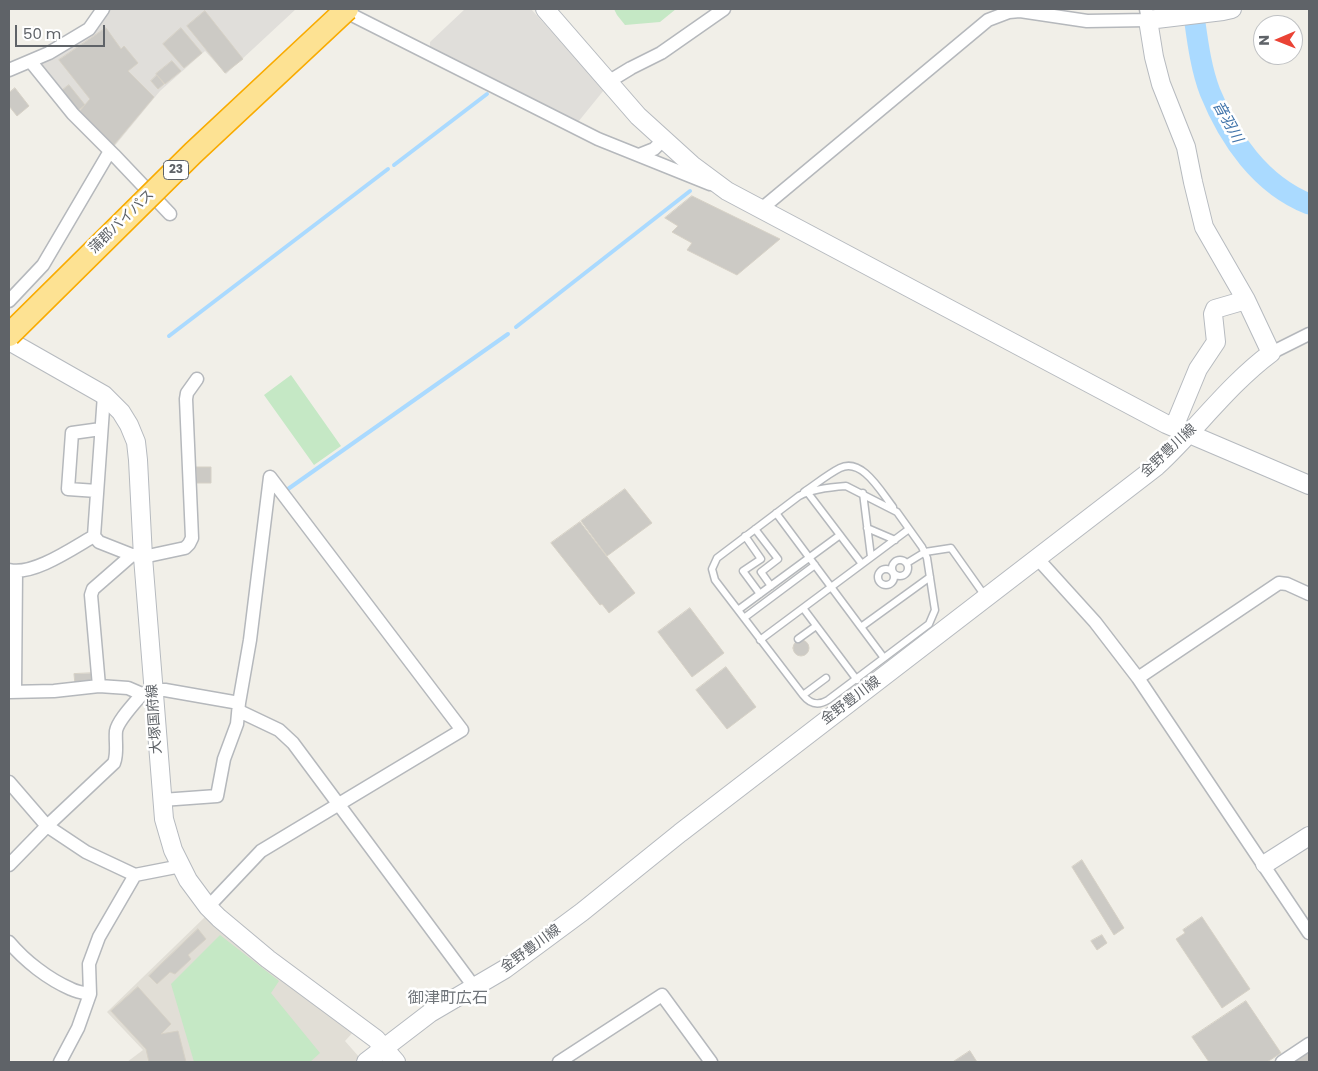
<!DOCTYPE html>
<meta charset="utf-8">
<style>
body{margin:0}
#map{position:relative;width:1318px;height:1071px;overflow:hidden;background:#f1efe8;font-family:Poppins,sans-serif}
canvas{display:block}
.frame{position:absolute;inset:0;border:10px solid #5f6368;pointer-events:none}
.north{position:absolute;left:1253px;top:15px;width:50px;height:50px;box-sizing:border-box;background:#fff;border:1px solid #bfc1c3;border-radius:50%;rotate:269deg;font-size:14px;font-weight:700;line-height:20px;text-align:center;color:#5f6368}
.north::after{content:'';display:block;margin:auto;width:18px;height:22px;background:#ea4335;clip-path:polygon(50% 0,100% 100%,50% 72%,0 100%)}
.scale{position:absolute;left:15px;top:25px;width:90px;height:22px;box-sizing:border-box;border:2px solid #5f6368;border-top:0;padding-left:6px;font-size:15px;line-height:18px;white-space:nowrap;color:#5f6368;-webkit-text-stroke:4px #fff;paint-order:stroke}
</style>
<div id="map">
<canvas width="1318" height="1071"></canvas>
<div class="frame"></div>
<div class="north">N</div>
<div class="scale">50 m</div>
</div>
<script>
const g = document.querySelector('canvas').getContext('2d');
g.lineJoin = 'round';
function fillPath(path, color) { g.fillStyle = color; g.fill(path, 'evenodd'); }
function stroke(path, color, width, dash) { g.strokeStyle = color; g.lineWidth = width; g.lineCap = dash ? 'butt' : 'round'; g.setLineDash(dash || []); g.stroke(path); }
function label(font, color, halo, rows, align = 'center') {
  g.font = font + ' Poppins,"Noto Sans JP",sans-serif'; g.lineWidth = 5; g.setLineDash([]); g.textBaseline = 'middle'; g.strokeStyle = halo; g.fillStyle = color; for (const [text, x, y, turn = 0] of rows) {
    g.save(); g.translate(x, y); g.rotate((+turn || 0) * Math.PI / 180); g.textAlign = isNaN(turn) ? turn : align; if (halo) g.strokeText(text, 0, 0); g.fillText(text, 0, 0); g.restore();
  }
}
const industrial = new Path2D(`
 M110 9H296L226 74 205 51 160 91 113 148 74 113 38 65 72 46 103 19Z
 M465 9H531L604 90 578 122 430 47V42Z`);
const education = new Path2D(`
 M206 916 248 954 312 1002 355 1030 345 1041 360 1058 355 1062H127L143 1050 107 1012Z`);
const green = new Path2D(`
 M614 9H676L660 22 625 25 617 15Z
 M291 375 341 446 314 465 264 395Z
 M220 935 279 981 271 993 320 1053 310 1062H194L171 984Z`);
const stream = new Path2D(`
 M394 165 487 94
 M516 327 690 191
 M169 336 388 169
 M288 489 508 334`);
const river = new Path2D(`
 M1193 9C1197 36 1200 66 1210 92 1229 139 1261 185 1309 204`);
const building = new Path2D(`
 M205 11 243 59 225 73 187 26Z
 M106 28 121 49 124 46 138 63 128 71 154 97 113 146 78 113 90 99 59 60Z
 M181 28 202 53 184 68 163 44Z
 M172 61 181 71 165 84 156 74Z
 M157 75 164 84 158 89 151 81Z
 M69 85 85 105 76 112 60 92Z
 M15 88 29 106 17 116 9 106V93Z
 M692 196 780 239 737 275 687 250 692 243 672 232 678 226 665 218Z
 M196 467H211V483H197Z
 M625 489 652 523 607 556 581 521Z
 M580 522 635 593 609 613 602 604 600 605 551 543Z
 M690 608 724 653 692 677 658 632Z
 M793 648a8 8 0 1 1 16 0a8 8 0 1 1-16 0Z
 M726 667 756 707 727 729 696 690Z
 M96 673 97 684 75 685 74 674Z
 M1082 860 1124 928 1114 935 1072 867Z
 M1202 917 1250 989 1222 1008 1176 939 1185 933 1183 930Z
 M198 929 206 939 188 955 191 959 175 974 170 972 157 984 149 976Z
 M1102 935 1107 943 1097 950 1091 941Z
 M138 987 171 1024 161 1034 178 1031 186 1062H149L146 1049 111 1011Z
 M1246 1001 1281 1053 1267 1062H1209L1192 1037Z
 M970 1051 977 1062H953Z
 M1309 1052V1062H1294Z`);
const lane = new Path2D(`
 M846 486 897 512 922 547 927 558 934 604 935 610 929 624 828 700C818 706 810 704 803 695L715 580 712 569 717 558 799 496C812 489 831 487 846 486Z
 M804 492C816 484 828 474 840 468 862 457 881 492 893 507
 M808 493 862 564
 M863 493 871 557
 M776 513 884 658
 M867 528 895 540
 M755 529 778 559 761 572 771 586
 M745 536 761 559 743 571 760 594
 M892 568a8 8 0 1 1 16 0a8 8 0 1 1-16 0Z
 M907 563 925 552 951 548 985 596
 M878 577a8 8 0 1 1 16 0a8 8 0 1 1-16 0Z
 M803 608 857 680
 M738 610 840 535
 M744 618 815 565
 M861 627 930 577
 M798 639 816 626
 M760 640 909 529
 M803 695 826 678`);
const street = new Path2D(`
 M340 9 598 139 710 184
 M31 62 73 114 114 155 170 214
 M9 70 49 53 89 29 103 9
 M608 82 631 68 661 53 724 9
 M639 155 654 149 663 140
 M760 210 988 20 1009 12 1020 11 1087 21 1148 20 1146 9
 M9 301 43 265 110 151
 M1271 353 1309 334
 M104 395 94 536 99 542 132 555 143 557 185 548 189 544 192 538 186 399 187 393 197 379
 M97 491 68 489 72 433 101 429
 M1037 558 1095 622 1138 678 1309 933
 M9 570C33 576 73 548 94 536
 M1138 678 1279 583 1287 584 1309 594
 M99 686 91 595 93 589 132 555
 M9 692 54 691 99 686 128 688 142 694 153 690H165L239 703
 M15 692 16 572
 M239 711 279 730 293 743 475 988
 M9 782 47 826 86 852 135 875 181 866
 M162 800 217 796 224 759 237 724 239 703 250 640 270 477
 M9 865 47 826 114 763C118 753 115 742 116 731 118 720 135 703 142 694
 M208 907 261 851 462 730 270 477
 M9 942C25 961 48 979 71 989 77 992 84 993 90 994
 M60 1062 78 1028 90 994 89 964 99 937 135 875
 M559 1062 662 995 711 1062
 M1282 1062 1309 1044`);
const secondary = new Path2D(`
 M545 9 638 116 692 165 727 191 1166 424 1309 485
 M9 341 104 395 121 412 129 425 136 442 138 460 143 557 164 819 173 850 188 880 208 907 219 918 268 959 376 1039 396 1062
 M1174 427 1198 369 1216 342 1213 314 1215 309 1246 300
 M1265 864 1309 836
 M366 1062 430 1013 505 969 582 912 680 833 1157 466C1196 430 1228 385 1271 353L1246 300 1204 227 1193 182 1186 147 1161 84 1154 57 1148 20 1223 11 1232 9`);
const highwayBridge = new Path2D(`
 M9 335 193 153 347 9`);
const shields = [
 [176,170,25]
];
const shieldNames = [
 ["23",176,170]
];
const streetNames = [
 ["蒲郡バイパス",122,222,-44],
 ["金野豊川線",1169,451,-43],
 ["金野豊川線",851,701,-37],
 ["大塚国府線",155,719,-94],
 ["金野豊川線",531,949,-36]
];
const waterNames = [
 ["音羽川",1227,122,61]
];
const quarterNames = [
 ["御津町広石",448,999]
];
fillPath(industrial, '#e0deda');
fillPath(education, '#e1ded6');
fillPath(green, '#c5e8c5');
stroke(stream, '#aadaff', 4);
stroke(river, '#aadaff', 21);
fillPath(building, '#cccac5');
stroke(building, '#d6d1c6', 1);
stroke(lane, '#b5b8bc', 9);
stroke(street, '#b5b8bc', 15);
stroke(secondary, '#b6babf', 20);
stroke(lane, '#fff', 6);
stroke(street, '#fff', 12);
stroke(secondary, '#fff', 18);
stroke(highwayBridge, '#f9ab00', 25, []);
stroke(highwayBridge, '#fde293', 22);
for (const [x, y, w] of shields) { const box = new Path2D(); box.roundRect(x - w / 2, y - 9.5, w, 19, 4); g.fillStyle = '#fff'; g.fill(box); stroke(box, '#5f6368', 1); }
label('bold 12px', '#5f6368', null, shieldNames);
label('14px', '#5f6368', '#fff', streetNames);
label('italic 15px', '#4174aa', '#fff', waterNames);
label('16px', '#70757a', '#fff', quarterNames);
</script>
